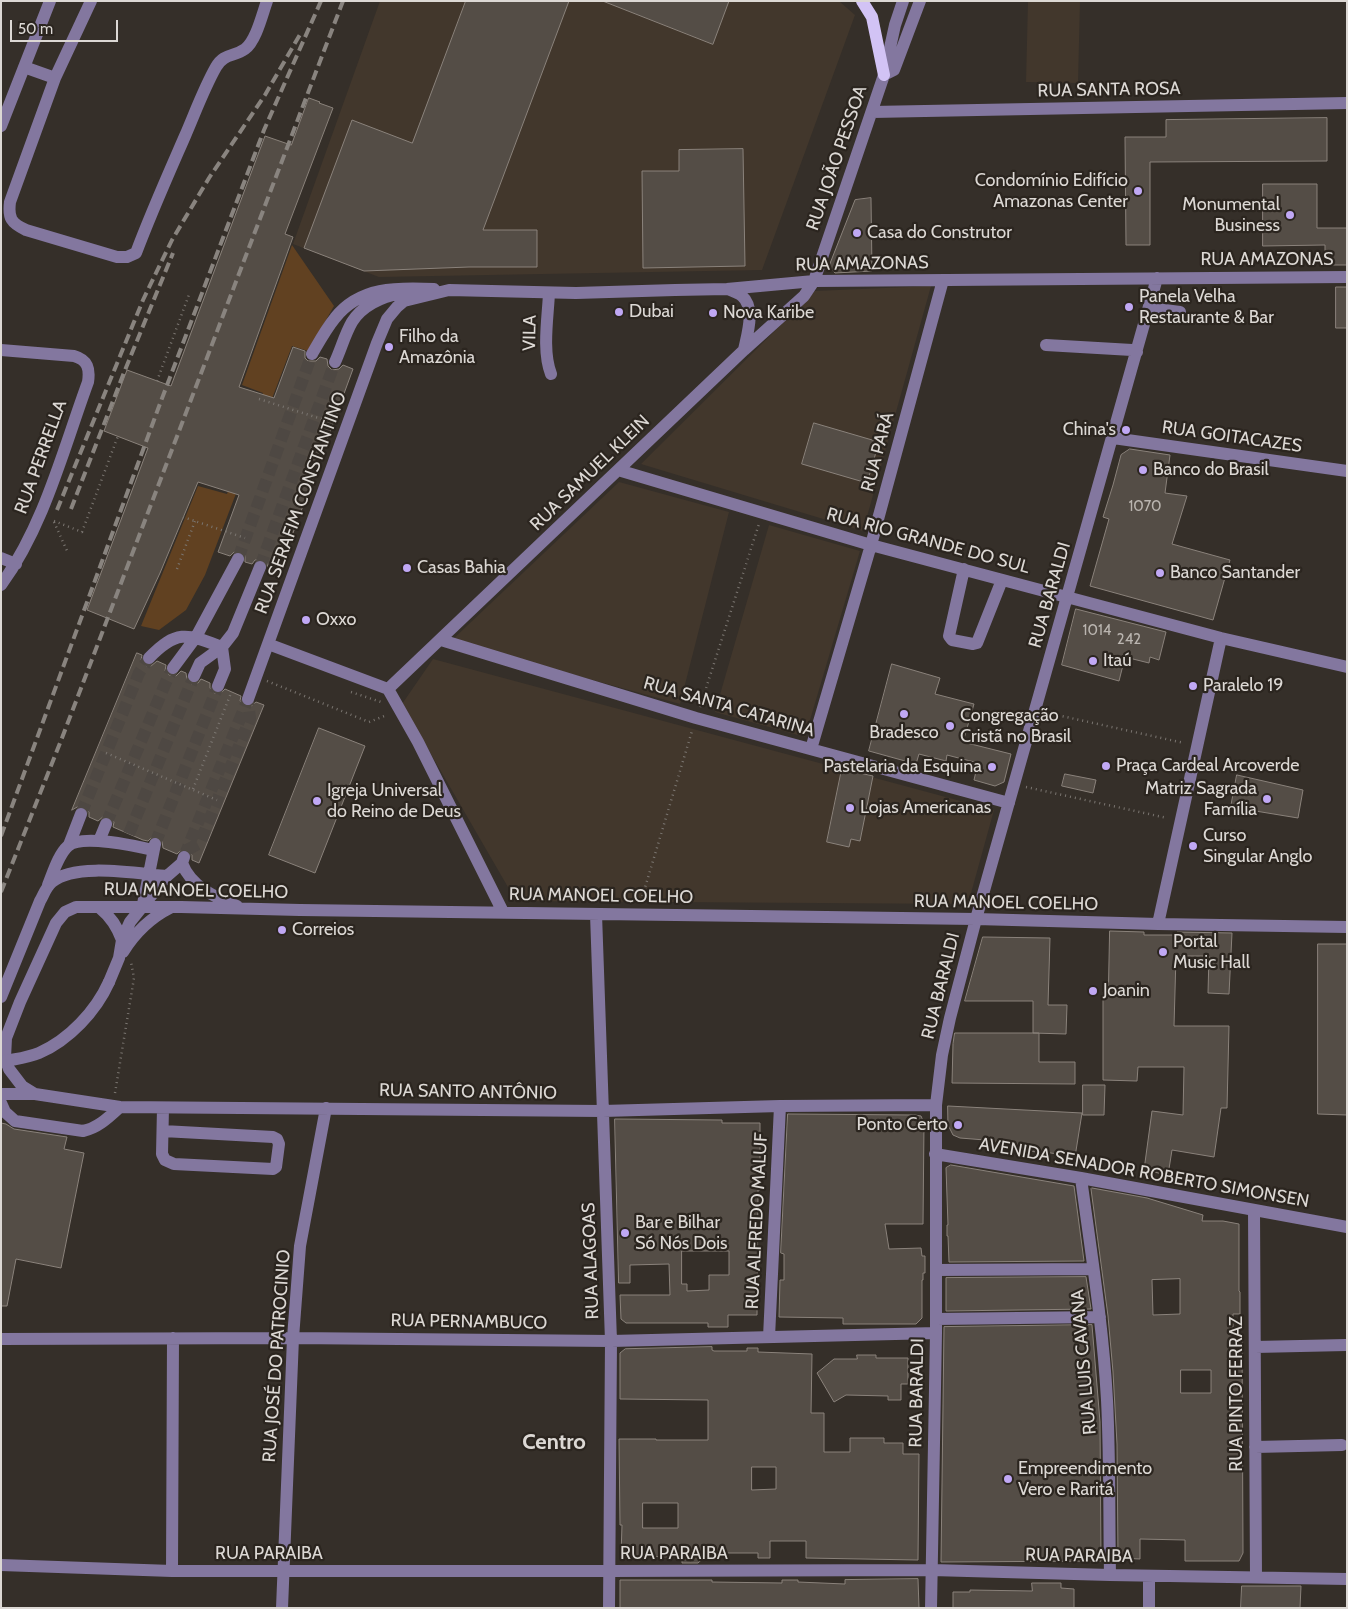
<!DOCTYPE html>
<meta charset="utf-8">
<style>
body{margin:0}
#map{position:relative;width:1348px;height:1609px;overflow:hidden;background:#352f29;font-family:Cabin,sans-serif}
canvas{display:block}
.frame{position:absolute;inset:0;border:2px solid #dcd8d4;pointer-events:none}
.scale{position:absolute;left:10px;top:20px;width:108px;height:22px;box-sizing:border-box;border:2px solid #dcd8d4;border-top:0;padding-left:6px;font-size:15px;line-height:18px;white-space:nowrap;color:#dcd8d4;-webkit-text-stroke:4px #2b251f;paint-order:stroke}
</style>
<div id="map">
<canvas width="1348" height="1609"></canvas>
<div class="frame"></div>
<div class="scale">50 m</div>
</div>
<script>
const g = document.querySelector('canvas').getContext('2d');
g.lineJoin = 'round';
function fillPath(path, color) { g.fillStyle = color; g.fill(path, 'evenodd'); }
function stroke(path, color, width, dash) { g.strokeStyle = color; g.lineWidth = width; g.lineCap = dash ? 'butt' : 'round'; g.setLineDash(dash || []); g.stroke(path); }
function label(font, color, halo, rows, align = 'center') {
  g.font = font + ' Cabin,sans-serif'; g.lineWidth = 4.5; g.setLineDash([]); g.textBaseline = 'middle'; g.strokeStyle = halo; g.fillStyle = color; for (const [text, x, y, turn = 0] of rows) {
    g.save(); g.translate(x, y); g.rotate((+turn || 0) * Math.PI / 180); g.textAlign = isNaN(turn) ? turn : align; if (halo) g.strokeText(text, 0, 0); g.fillText(text, 0, 0); g.restore();
  }
}
const built = new Path2D(`
 M380 1H839L855 15 762 270 379 277 293 244Z
 M1028 1H1080L1078 83 1026 82Z
 M931 286 863 531 641 464 815 291Z
 M619 482 729 512 680 704 451 641Z
 M769 525 860 551 805 737 715 712Z
 M433 659 994 810 968 904 516 901 402 704Z`);
const green = new Path2D(`
 M292 245 334 306 308 351 292 346 205 575 186 610 159 630 141 626 198 486 227 494 263 393 242 385Z`);
const building = new Path2D(`
 M466 1H569L483 230H537V267H469L364 271 304 248 352 120 412 143Z
 M603 1H729L713 44Z
 M309 98 320 102 319 103 333 108 285 234 293 237 239 387 274 398 293 347 305 351V358L308 361H316L320 357 327 359 328 366 332 370 339 369 343 365 353 369 278 574 268 570 267 562 263 559 255 560 252 564 245 562V555L241 552H234L230 556 218 552 239 495 198 482 160 573 134 629 87 610 148 448 104 431 127 370 171 386 265 136 291 145Z
 M1327 118V161L1150 162V245H1126L1125 137H1166V120Z
 M743 149 745 266 643 268 642 171H679V150Z
 M1263 184H1317V228H1347V265H1325V245L1263 246Z
 M871 198 872 271 835 273 829 266 855 200Z
 M1336 287H1347V328H1336Z
 M814 423 879 442 867 483 802 464Z
 M1130 449 1170 455 1165 493 1187 496 1172 544 1230 560 1213 620 1090 586 1109 519 1103 517 1113 485 1121 455Z
 M1076 609 1166 632 1159 660 1150 657 1149 663 1125 657 1119 681 1062 665Z
 M137 653 142 655 141 660 146 666H151L157 661 166 665 165 671 169 675 176 676 181 671 186 673 187 680 191 684 198 683 201 679 210 683V688L214 693 220 694 225 689 241 696 240 701 245 706 250 707 256 702 264 705 199 863 192 860V855L187 850 182 849 177 854 163 848 162 841 157 836 152 837 148 841 143 840 113 827 114 822 110 817 104 816 98 821 89 817V812L84 807 79 806 72 810Z
 M892 664 940 678 935 694 974 704 963 742 1011 754 1004 782 995 786 974 780 978 763 947 755 946 761 919 754 916 764 869 751Z
 M319 728 365 746 315 873 269 855Z
 M842 769 873 776 860 841 851 839 849 847 827 842Z
 M1065 774 1096 780 1093 793 1062 786Z
 M1237 775 1303 790 1298 818 1231 807Z
 M1110 931 1144 932V935H1177V932L1232 933 1229 994 1208 993 1209 956H1176L1174 1026H1229L1227 1108H1221L1214 1157 1172 1150 1168 1175 1144 1170 1152 1111 1183 1115 1184 1067H1138L1137 1081 1103 1080V992H1108Z
 M983 937 1050 938 1048 1005H1067L1066 1034 1033 1033V1001H965Z
 M1318 944H1347V1115L1318 1114Z
 M955 1033H1039V1062H1075V1084L952 1083 953 1044Z
 M1083 1085H1105L1104 1115H1083Z
 M948 1106 1082 1113 1075 1157 1051 1153 1013 1150 986 1144 985 1140 960 1138 953 1135 949 1127 948 1123Z
 M788 1114 915 1115 921 1116 924 1123 923 1224H885L889 1249 921 1248 922 1256H925V1273H923V1280H922V1318L916 1324H843V1318L779 1317 780 1280H784V1254L781 1253Z
 M615 1119 722 1120V1123H760V1190H758L757 1315H728V1327H708V1323H626L621 1319 620 1295H670L669 1264 630 1265V1283H619ZM682 1251H729V1275H709V1290L687 1291V1284H682Z
 M1 1123 6 1124 14 1129 67 1137 64 1149 84 1153 61 1268 16 1259 7 1306H1Z
 M951 1165 1074 1186 1084 1261 949 1262 948 1236H947V1225H948L946 1168Z
 M1092 1188 1147 1198 1203 1215 1202 1221H1223L1239 1224V1291L1240 1292V1314H1233V1340H1242L1243 1553 1239 1561H1185V1540L1140 1539V1559L1118 1558 1117 1444 1113 1372 1108 1316 1091 1189ZM1180 1279V1314L1153 1315 1152 1280ZM1181 1370H1211V1393H1181Z
 M1086 1277 1091 1309 946 1311V1278Z
 M1092 1325 1100 1422 1101 1561 941 1562 944 1327Z
 M712 1347V1350L714 1351H747V1348H758V1352L812 1354 811 1413H824V1452H850V1438H884V1443H903V1454H919L918 1560 806 1558V1541H770V1558H758V1553H709L698 1563H682V1557L621 1556 622 1525H620L619 1439H656V1440H708V1400L620 1399V1353L625 1349ZM752 1467H776V1489L752 1490ZM643 1503H678V1528H643Z
 M857 1355H876V1358H908V1384H901V1400H888V1396L846 1395 834 1402 817 1373 834 1359H857Z
 M918 1579 919 1608H620V1580H712V1582L782 1583V1580H798V1582L845 1584V1580Z
 M1032 1583H1061V1588L1074 1589V1608H953V1592H970V1590L1032 1591Z
 M1242 1586H1301L1300 1608H1241Z`);
const minorTunnel = new Path2D(`
 M238 559 312 354
 M260 567 335 362
 M81 814 139 673 149 658
 M106 824 166 682 173 668
 M129 834 194 676
 M155 844 218 686
 M187 850 200 843 250 719 248 701
 M184 857 248 699`);
const path = new Path2D(`
 M157 381 190 292
 M259 399 334 423
 M183 517 245 538
 M54 521 82 532 118 436
 M54 522 68 553
 M177 569 195 521
 M267 681 369 722 387 715
 M351 692 381 702
 M700 707 759 524
 M1048 713 1184 743
 M106 753 217 800
 M1026 787 1167 818
 M193 789 231 693
 M641 901 692 731
 M115 1093 134 978 131 962`);
const minor = new Path2D(`
 M24 67 55 78 91 1
 M884 75 894 70 920 1
 M55 78 10 202C8 218 11 223 26 230L117 257H127L136 253C151 213 168 175 185 136 195 113 204 88 216 67 224 53 234 57 245 49 256 41 262 15 267 1
 M872 112 1347 103
 M1 126 50 1
 M728 289C732 291 739 293 742 296 756 308 747 335 744 350
 M549 293C548 317 542 351 551 374
 M1149 308 1180 312
 M1046 345 1132 350 1137 352
 M1 350 74 356C88 360 90 369 88 382 63 450 44 526 1 585
 M312 354C319 342 326 329 335 318 359 287 397 287 434 289
 M335 362C341 349 345 334 352 322 361 307 382 296 399 294
 M1113 438 1347 471
 M618 470 871 545 1221 638 1347 667
 M1 558 16 564
 M964 569 949 636 952 640 973 644 977 643 1002 580
 M441 640 696 718 1009 803
 M268 644 388 689 418 742 503 912
 M149 658C177 629 187 634 222 647
 M173 668 196 637 238 559
 M194 676 200 663 222 647 233 633 260 567
 M218 686 225 669 222 647
 M388 689 618 470 744 350 804 296 814 281 884 75 895 25 903 1
 M248 699 377 343 387 319 397 307 404 301 449 290 576 293 675 290 727 289 814 281 1347 277
 M811 749 871 545 943 280
 M99 841 106 824
 M69 845 81 814
 M182 863C191 887 215 897 237 906
 M48 885C53 873 58 855 68 846 81 834 136 846 153 850
 M143 904 155 844
 M100 908C111 917 117 926 122 940
 M596 914 611 1341 609 1608
 M1158 924 1221 638
 M123 952C135 933 150 918 170 908
 M109 982 119 958 122 940 130 922 167 876 182 863 184 857
 M1 997 40 901C44 894 46 887 52 882 75 862 139 874 167 876
 M1 1094H35L120 1107 603 1111 780 1106 936 1105
 M35 1094 22 1086 9 1069 5 1058 6 1038 20 1002 56 923 65 912 76 907H181L300 910 976 919 1158 924 1347 927
 M1 1103 5 1112 15 1121 83 1131C98 1128 109 1117 120 1107
 M163 1108 162 1154 165 1160 174 1164 273 1169 276 1167 279 1144 277 1139 273 1137 163 1131
 M935 1154 1081 1178 1347 1227
 M1081 1178C1091 1252 1103 1326 1107 1400 1110 1459 1109 1517 1110 1575
 M1254 1211 1256 1577
 M936 1270 1093 1269
 M936 1319 1100 1317
 M769 1337 780 1106
 M1 1339 293 1338 611 1341 936 1333
 M1255 1347 1346 1345
 M1255 1447 1342 1445
 M1 1565 172 1571H609L932 1570 1110 1575 1347 1579
 M172 1571 173 1338
 M282 1608 293 1338 300 1246 326 1108
 M931 1608 936 1333V1105L942 1055 950 1018 976 919 1157 278
 M1149 1608V1576`);
const major = new Path2D(`
 M862 1 872 17 884 75`);
const rail = new Path2D(`
 M71 509 125 370 173 253
 M57 510 143 300 172 240 209 178 265 95 302 31
 M1 836 161 401 264 130 321 1
 M1 892 62 738 343 1`);
const minorBridge = new Path2D(`
 M1 1062C14 1059 27 1058 39 1053 69 1040 96 1011 109 982`);
const markers = [
 [1138,191,5,"#c0a8f4"],
 [1290,215,5,"#c0a8f4"],
 [857,233,5,"#c0a8f4"],
 [1129,307,5,"#c0a8f4"],
 [619,312,5,"#c0a8f4"],
 [713,313,5,"#c0a8f4"],
 [389,347,5,"#c0a8f4"],
 [1126,430,5,"#c0a8f4"],
 [1143,470,5,"#c0a8f4"],
 [407,568,5,"#c0a8f4"],
 [1160,573,5,"#c0a8f4"],
 [306,620,5,"#c0a8f4"],
 [1093,661,5,"#c0a8f4"],
 [1193,686,5,"#c0a8f4"],
 [904,714,5,"#c0a8f4"],
 [950,726,5,"#c0a8f4"],
 [1106,766,5,"#c0a8f4"],
 [992,767,5,"#c0a8f4"],
 [1267,799,5,"#c0a8f4"],
 [317,801,5,"#c0a8f4"],
 [850,808,5,"#c0a8f4"],
 [1193,846,5,"#c0a8f4"],
 [282,930,5,"#c0a8f4"],
 [1163,952,5,"#c0a8f4"],
 [1093,991,5,"#c0a8f4"],
 [958,1125,5,"#c0a8f4"],
 [625,1233,5,"#c0a8f4"],
 [1008,1479,5,"#c0a8f4"]
];
const numberNames = [
 ["1070",1145,507],
 ["1014",1097,631],
 ["242",1129,640]
];
const streetNames = [
 ["RUA SANTA ROSA",1109,90,-1],
 ["RUA JOÃO PESSOA",837,158,-71],
 ["RUA AMAZONAS",1267,260],
 ["RUA AMAZONAS",862,264,-1],
 ["VILA",530,333,-89],
 ["RUA GOITACAZES",1232,437,8],
 ["RUA PARÁ",878,452,-75],
 ["RUA PERRELLA",41,457,-70],
 ["RUA SAMUEL KLEIN",590,473,-44],
 ["RUA SERAFIM CONSTANTINO",301,503,-70],
 ["RUA RIO GRANDE DO SUL",928,541,15],
 ["RUA BARALDI",1050,595,-74],
 ["RUA SANTA CATARINA",729,707,16],
 ["RUA MANOEL COELHO",196,891,1],
 ["RUA MANOEL COELHO",601,896,1],
 ["RUA MANOEL COELHO",1006,903,1],
 ["RUA BARALDI",941,986,-76],
 ["RUA SANTO ANTÔNIO",468,1092,1],
 ["AVENIDA SENADOR ROBERTO SIMONSEN",1144,1173,10],
 ["RUA ALFREDO MALUF",757,1221,-87],
 ["RUA ALAGOAS",591,1261,-92],
 ["RUA PERNAMBUCO",469,1322,1],
 ["RUA JOSÉ DO PATROCINIO",277,1356,-86],
 ["RUA LUIS CAVANA",1084,1362,-95],
 ["RUA BARALDI",917,1393,-89],
 ["RUA PINTO FERRAZ",1237,1394,-90],
 ["RUA PARAIBA",269,1554],
 ["RUA PARAIBA",674,1554],
 ["RUA PARAIBA",1079,1556,1]
];
const poiNames = [
 ["Condomínio Edifício",1128,181,"right"],
 ["Amazonas Center",1128,202,"right"],
 ["Monumental",1280,205,"right"],
 ["Business",1280,226,"right"],
 ["Casa do Construtor",867,233],
 ["Panela Velha",1139,297],
 ["Restaurante & Bar",1139,318],
 ["Dubai",629,312],
 ["Nova Karibe",723,313],
 ["Filho da",399,337],
 ["Amazônia",399,358],
 ["China's",1116,430,"right"],
 ["Banco do Brasil",1153,470],
 ["Casas Bahia",417,568],
 ["Banco Santander",1170,573],
 ["Oxxo",316,620],
 ["Itaú",1103,661],
 ["Paralelo 19",1203,686],
 ["Congregação",960,716],
 ["Cristã no Brasil",960,737],
 ["Bradesco",904,733,"center"],
 ["Praça Cardeal Arcoverde",1116,766],
 ["Pastelaria da Esquina",982,767,"right"],
 ["Matriz Sagrada",1257,789,"right"],
 ["Família",1257,810,"right"],
 ["Igreja Universal",327,791],
 ["do Reino de Deus",327,812],
 ["Lojas Americanas",860,808],
 ["Curso",1203,836],
 ["Singular Anglo",1203,857],
 ["Correios",292,930],
 ["Portal",1173,942],
 ["Music Hall",1173,963],
 ["Joanin",1103,991],
 ["Ponto Certo",948,1125,"right"],
 ["Bar e Bilhar",635,1223],
 ["Só Nós Dois",635,1244],
 ["Empreendimento",1018,1469],
 ["Vero e Raritá",1018,1490]
];
const districtNames = [
 ["Centro",554,1443]
];
fillPath(built, '#42372c');
fillPath(green, '#614121');
fillPath(building, '#544d46');
stroke(building, '#8a827b', 1);
stroke(minorTunnel, '#4e4843', 12, [12, 6]);
stroke(path, '#7b7671', 2.5, [1, 4]);
stroke(minor, '#83779f', 12);
stroke(major, '#d2c3f5', 12);
stroke(rail, '#89847f', 4, [10, 5]);
stroke(minorBridge, '#83779f', 12);
for (const [x, y, r, color] of markers) { const dot = new Path2D(); dot.arc(x, y, r, 0, 2 * Math.PI); g.fillStyle = color; g.fill(dot); stroke(dot, '#2b251f', 2); }
label('15px', '#bab5b0', null, numberNames);
label('18px', '#dcd8d4', '#2b251f', streetNames);
label('18px', '#dcd8d4', '#2b251f', poiNames, 'left');
label('bold 22px', '#dcd8d4', '#2b251f', districtNames);
</script>
